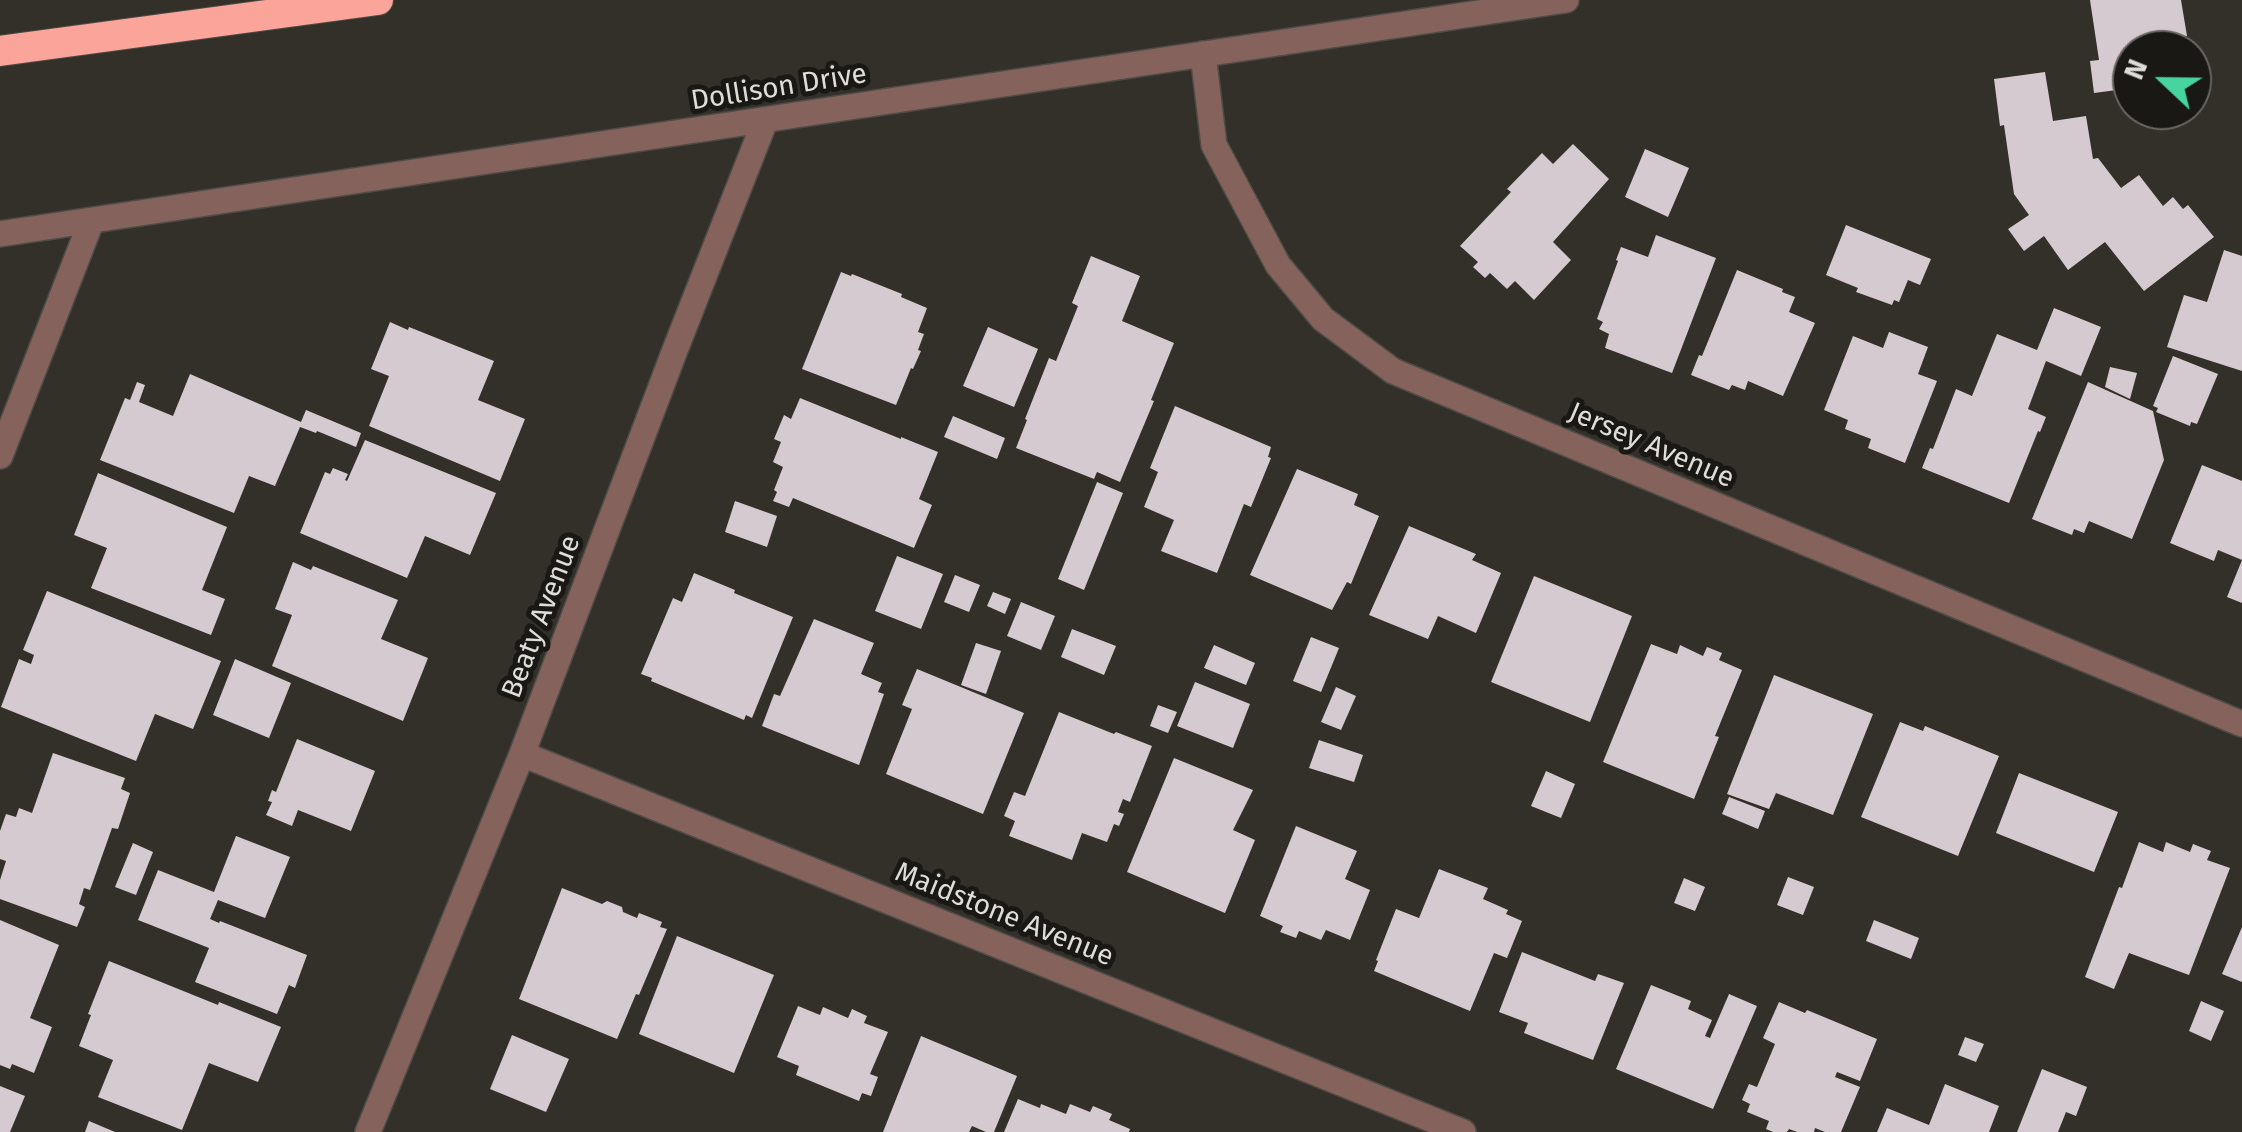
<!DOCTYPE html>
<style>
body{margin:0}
#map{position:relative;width:2242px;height:1132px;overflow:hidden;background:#323029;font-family:"Fira Sans",sans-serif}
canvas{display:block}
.north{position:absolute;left:2112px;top:30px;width:100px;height:100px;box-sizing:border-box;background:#191815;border:2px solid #686763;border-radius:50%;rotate:292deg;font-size:28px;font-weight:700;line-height:40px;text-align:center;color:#deddd8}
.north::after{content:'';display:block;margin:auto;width:35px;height:45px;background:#47d49e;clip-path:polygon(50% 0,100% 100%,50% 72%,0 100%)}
</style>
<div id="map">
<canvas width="2242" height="1132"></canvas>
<div class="north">N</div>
</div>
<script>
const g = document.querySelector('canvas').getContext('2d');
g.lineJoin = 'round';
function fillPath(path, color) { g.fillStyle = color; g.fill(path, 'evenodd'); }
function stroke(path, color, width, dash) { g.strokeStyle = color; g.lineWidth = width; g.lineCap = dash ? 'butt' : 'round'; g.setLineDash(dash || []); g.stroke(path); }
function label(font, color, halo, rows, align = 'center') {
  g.font = font + ' "Fira Sans",sans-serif'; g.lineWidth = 10; g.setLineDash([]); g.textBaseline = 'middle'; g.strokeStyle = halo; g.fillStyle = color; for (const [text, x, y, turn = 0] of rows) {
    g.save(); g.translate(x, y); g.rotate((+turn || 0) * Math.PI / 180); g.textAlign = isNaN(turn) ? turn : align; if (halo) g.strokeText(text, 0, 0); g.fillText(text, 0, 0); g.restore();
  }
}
const building = new Path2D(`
 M2090 0H2181L2187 36 2169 38 2170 50H2132V88L2094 93 2090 61 2099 60Z
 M2045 72 2053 121 2086 116 2093 159 2098 158 2121 188 2139 175 2163 206 2173 197 2183 209 2188 205 2214 237 2144 291 2105 242 2068 270 2044 236 2024 251 2008 229 2029 215 2014 194 2004 125 2000 126 1994 79Z
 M1573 144 1609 179 1553 242 1571 260 1534 300 1515 281 1507 289 1490 273 1485 278 1473 267 1478 262 1460 246 1511 192 1507 189 1542 153 1553 164Z
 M1645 149 1689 168 1668 217 1625 197Z
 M1846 225 1931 259 1920 285 1908 280 1899 302 1894 300 1892 305 1856 292 1858 288 1826 275Z
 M1656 235 1716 258 1672 373 1605 348 1609 334 1599 329 1603 322 1597 319 1618 261 1616 260 1621 247 1648 257Z
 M2224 250 2242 256V371L2167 347 2184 295 2207 302Z
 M1091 256 1140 276 1122 321 1174 343 1151 400 1154 401 1120 482 1097 472 1094 479 1016 448 1027 420 1025 419 1049 358 1056 361 1078 306 1072 303Z
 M1737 270 1783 289 1782 292 1795 297 1789 312 1815 323 1783 396 1748 381 1745 390 1732 385 1729 390 1691 375 1699 355 1702 356Z
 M841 272 851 276 852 274 902 294 901 297 927 308 918 332 924 334 918 350 921 351 913 369 911 368 896 405 802 369Z
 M2054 308 2101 327 2081 376 2046 361 2028 409 2046 417 2040 432 2038 431 2009 503 1922 468 1930 448 1933 449 1956 389 1972 396 1997 334 2037 350Z
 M390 322 408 330 409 327 494 361 478 400 525 419 500 481 369 426 389 376 371 369Z
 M988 327 1038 349 1014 407 963 386Z
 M1889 332 1928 347 1918 374 1937 381 1905 463 1868 448 1871 439 1845 429 1848 420 1824 410 1853 336 1883 348Z
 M2173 356 2218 374 2197 424 2191 422 2190 426 2156 412 2158 408 2153 406Z
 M2110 367 2137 373 2130 399 2105 387Z
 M190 374 301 422 306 410 361 433 356 447 317 431 316 433 300 427 275 486 249 476 234 513 100 460 125 398 130 400 137 382 145 385 139 402 173 416Z
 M2088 382 2153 411 2164 460 2132 539 2089 521 2084 533 2074 529 2072 535 2032 519Z
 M800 398 901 439V437L938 452 919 499 932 505 914 548 793 498 789 507 773 501 777 492 774 490 783 467 773 462 781 442 774 439 784 415 791 419Z
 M1175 406 1271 447 1268 457 1271 458 1251 507 1244 504 1217 573 1161 551 1174 520 1144 507 1158 472 1150 468Z
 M953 416 1005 438 997 459 944 437Z
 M365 440 496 493 470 555 425 536 407 578 300 533 325 472 330 474 333 468 348 474 345 480 347 481Z
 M2202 465 2242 481V603L2227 597 2242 560 2218 550 2214 561 2170 543Z
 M1297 469 1358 494 1354 505 1379 516 1351 584 1347 582 1332 610 1250 575Z
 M98 473 227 527 202 590 225 599 211 635 91 588 107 548 74 535Z
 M1097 482 1123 493 1084 590 1058 579Z
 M735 501 777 516 767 547 725 532Z
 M1409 526 1476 554 1472 560 1501 573 1476 633 1438 616 1428 639 1369 615Z
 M897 556 943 574 921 629 875 611Z
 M293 562 311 570 313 566 398 600 381 639 428 658 403 721 272 666 292 615 275 609Z
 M694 573 735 590 734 593 793 617 752 718 746 715 744 720 651 681 652 678 641 674 673 598 682 602Z
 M955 575 980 585 969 612 944 602Z
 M1534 576 1632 616 1590 722 1491 682Z
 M47 591 221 661 193 729 155 714 136 761 1 707 19 659 31 664 34 655 23 650Z
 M993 592 1011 599 1005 614 987 606Z
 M1021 602 1055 616 1041 650 1007 636Z
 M814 619 874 643 861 674 882 683 878 692 884 694 859 765 762 726 774 694 780 696Z
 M1072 629 1116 646 1104 675 1061 657Z
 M1311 637 1339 648 1321 692 1293 681Z
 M976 643 1001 651 986 694 961 685Z
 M1651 644 1677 654 1680 645 1703 656 1707 647 1722 653 1719 660 1742 670 1715 736 1719 737 1694 799 1603 762Z
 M1214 645 1255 663 1246 685 1204 668Z
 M235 659 291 683 269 738 213 715Z
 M917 669 1024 713 983 814 886 774 912 709 902 705Z
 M1774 675 1873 714 1833 815 1776 793 1769 809 1727 794Z
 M1195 682 1250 704 1233 748 1177 726Z
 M1336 687 1356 696 1341 730 1321 722Z
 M1158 705 1177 712 1168 733 1150 726Z
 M1059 712 1114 734 1116 732 1152 746 1130 802 1123 799 1118 812 1124 814 1119 826 1114 824 1107 842 1082 833 1072 860 1009 836 1015 821 1004 816 1014 792 1025 796Z
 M1900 722 1923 731 1925 726 1999 756 1958 856 1861 817Z
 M297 739 375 771 351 831 298 810 292 826 266 815 272 802 268 801 272 790 276 792Z
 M1319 740 1363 755 1354 782 1309 768Z
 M53 753 125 778 121 789 130 793 118 829 112 828 90 890 84 888 79 904 85 907 77 927 0 899V880L6 861 0 859V831L6 814 16 817 19 808 32 813Z
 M1174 758 1253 790 1233 830 1255 840 1225 913 1127 872Z
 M1546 771 1575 784 1561 818 1531 806Z
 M2019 773 2118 812 2094 872 1996 833Z
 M1729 797 1765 811 1758 829 1722 814Z
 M1296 826 1357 851 1345 879 1370 890 1350 940 1326 930 1321 940 1299 931 1296 938 1280 932 1283 926 1260 916Z
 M236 836 290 857 265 918 218 900 210 919 219 923 220 921 307 955 295 988 289 985 277 1014 195 982 209 948 138 920 158 870 214 892Z
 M2139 842 2163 852 2166 842 2190 852 2193 844 2211 851 2207 860 2230 868 2189 975 2129 953 2114 989 2085 977 2119 887 2122 888Z
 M133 843 153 852 136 895 115 887Z
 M1439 869 1488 888 1483 899 1508 910 1506 914 1522 921 1507 958 1494 953 1470 1011 1374 971 1378 961 1376 960 1396 909 1419 918Z
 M1788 877 1814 887 1803 915 1777 905Z
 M1684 878 1705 887 1695 911 1674 903Z
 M562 888 602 904 607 901 622 907 623 912 637 918 639 913 662 922 660 927 667 929 639 995 636 994 617 1039 519 999Z
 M0 920 59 945 30 1018 52 1027 34 1073 12 1064 10 1069 0 1065Z
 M1874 920 1919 938 1911 959 1866 941Z
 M2242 927V982L2222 974Z
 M677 936 774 975 734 1073 639 1034Z
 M1522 952 1595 981 1598 974 1624 983 1593 1060 1524 1033 1528 1023 1499 1012Z
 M109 961 218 1005 219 1002 281 1027 258 1082 209 1063 182 1130 98 1097 113 1060 79 1046 91 1015 88 1014Z
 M1651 985 1691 1001 1688 1009 1712 1020 1705 1036 1710 1038 1729 994 1757 1006 1713 1109 1616 1069Z
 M2201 1001 2224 1011 2211 1041 2189 1031Z
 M1779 1002 1805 1013 1807 1010 1877 1039 1860 1081 1837 1072 1835 1077 1860 1087 1841 1132H1825L1815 1128 1814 1132H1797L1789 1129 1787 1132H1773L1766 1129 1769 1121 1747 1112 1750 1104 1742 1100 1749 1084 1757 1087 1775 1044 1763 1038Z
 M798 1006 820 1015 823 1007 848 1018 852 1009 867 1016 864 1023 888 1032 870 1074 878 1077 871 1096 862 1093 859 1101 796 1075 799 1066 777 1057Z
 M512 1035 569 1059 546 1112 490 1089Z
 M921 1036 1017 1076 994 1132H986L972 1126 969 1132H883Z
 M1965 1037 1984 1044 1976 1062 1958 1055Z
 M2042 1069 2087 1087 2076 1116 2066 1112 2058 1132H2017Z
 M1945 1084 1999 1106 1989 1132H1877L1887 1108 1929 1125Z
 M0 1086 25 1096 10 1132H0Z
 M1018 1099 1040 1108 1041 1104 1066 1114 1070 1104 1090 1112 1093 1106 1112 1114 1109 1120 1130 1129 1129 1132H1004Z
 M89 1121 115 1132H85Z`);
const minor = new Path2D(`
 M1203 54 1214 145 1278 265 1323 319 1393 371 2242 724
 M0 234 1566 0
 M0 456 91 222
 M522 754 1463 1132
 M368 1132 522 754 675 350 765 121`);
const motorway = new Path2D(`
 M0 51 378 0`);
const streetNames = [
 ["Dollison Drive",779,88,-9],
 ["Jersey Avenue",1651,446,23],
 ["Beaty Avenue",542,617,-69],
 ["Maidstone Avenue",1004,915,22]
];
fillPath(building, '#d5cad0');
stroke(minor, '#4e4c45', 28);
stroke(motorway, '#4e4c45', 32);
stroke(minor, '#86625d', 25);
stroke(motorway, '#fba499', 30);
label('28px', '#deddd8', '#191815', streetNames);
</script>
